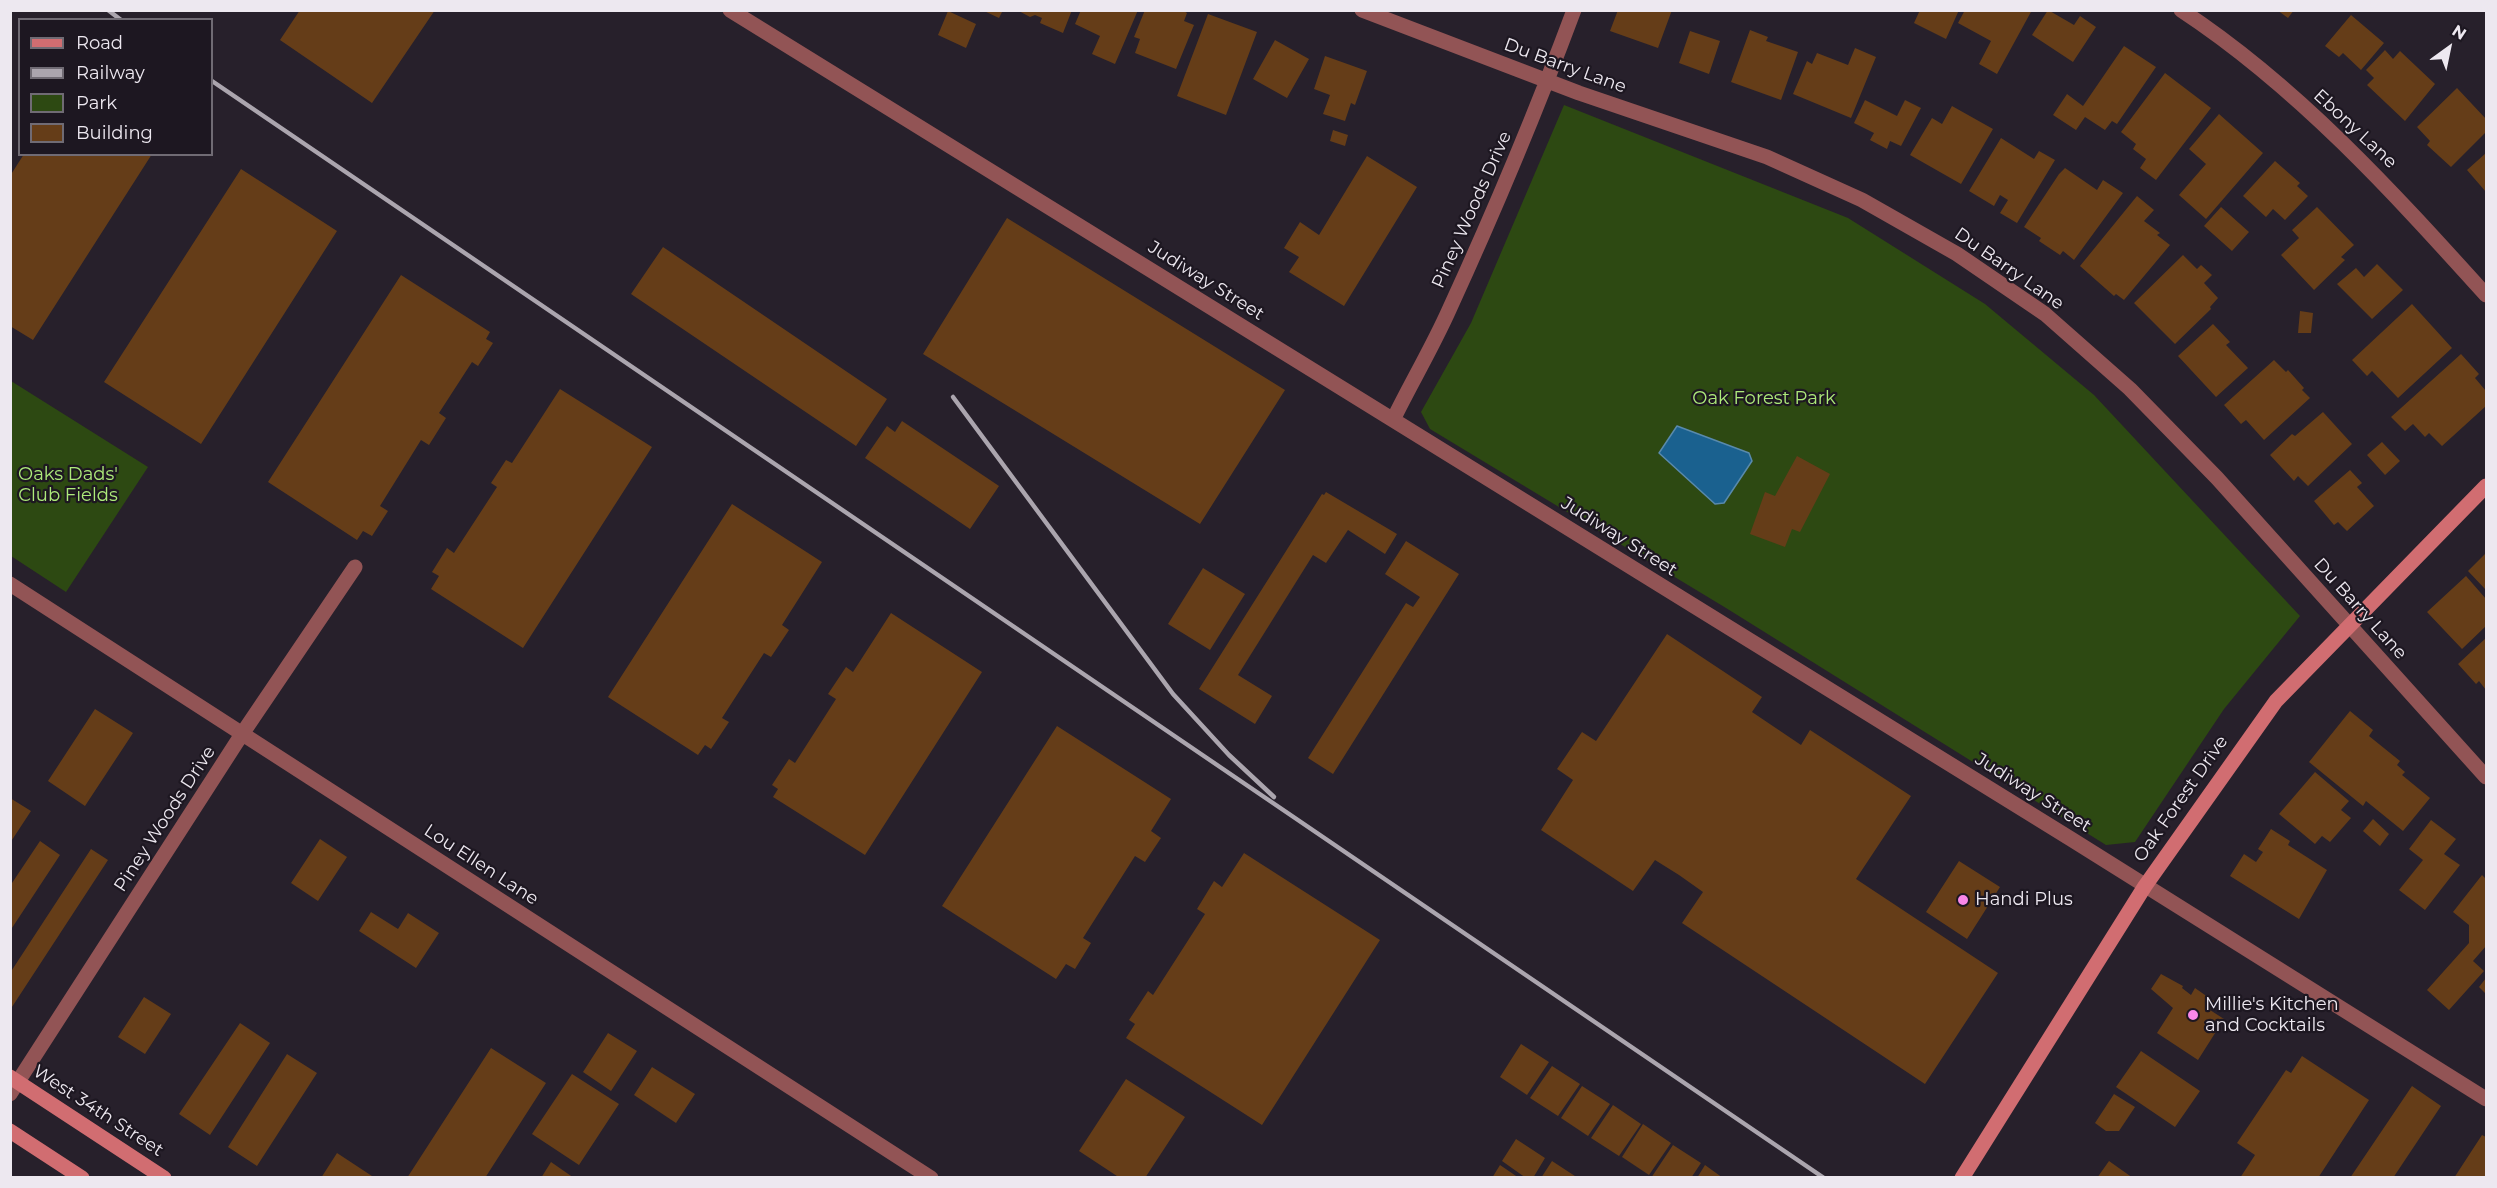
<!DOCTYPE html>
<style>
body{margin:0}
#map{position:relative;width:2497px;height:1188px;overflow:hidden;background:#27202b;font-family:Montserrat,sans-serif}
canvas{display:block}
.frame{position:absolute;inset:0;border:12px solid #ede8f0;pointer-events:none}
.legend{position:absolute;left:18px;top:18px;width:195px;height:138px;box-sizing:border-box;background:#1d1721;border:2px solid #706b74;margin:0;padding:8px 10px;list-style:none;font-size:18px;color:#ede8f0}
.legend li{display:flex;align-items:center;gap:12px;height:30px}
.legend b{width:30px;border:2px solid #706b74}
.north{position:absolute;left:2419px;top:18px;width:60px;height:60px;-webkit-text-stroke:4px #1d1721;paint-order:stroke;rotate:33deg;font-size:16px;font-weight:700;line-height:24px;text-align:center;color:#ede8f0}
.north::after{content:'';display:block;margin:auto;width:21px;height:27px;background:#ede8f0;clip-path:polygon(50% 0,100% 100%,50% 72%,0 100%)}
</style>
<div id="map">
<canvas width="2497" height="1188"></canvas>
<div class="frame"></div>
<ul class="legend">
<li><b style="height:8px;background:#d16d71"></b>Road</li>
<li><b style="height:8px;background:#aba5ae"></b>Railway</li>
<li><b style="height:16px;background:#2d4912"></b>Park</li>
<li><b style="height:16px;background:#653d18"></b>Building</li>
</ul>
<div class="north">N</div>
</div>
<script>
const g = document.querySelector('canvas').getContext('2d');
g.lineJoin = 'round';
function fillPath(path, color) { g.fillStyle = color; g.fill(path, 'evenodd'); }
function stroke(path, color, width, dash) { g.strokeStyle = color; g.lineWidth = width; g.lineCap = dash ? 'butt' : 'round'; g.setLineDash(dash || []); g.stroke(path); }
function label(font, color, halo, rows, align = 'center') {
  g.font = font + ' Montserrat,sans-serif'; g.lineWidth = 4.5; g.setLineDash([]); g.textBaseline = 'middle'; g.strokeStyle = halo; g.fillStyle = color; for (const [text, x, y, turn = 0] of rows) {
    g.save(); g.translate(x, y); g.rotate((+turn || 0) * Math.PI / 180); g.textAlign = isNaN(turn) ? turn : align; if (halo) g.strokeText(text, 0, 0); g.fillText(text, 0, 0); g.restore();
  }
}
const green = new Path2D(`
 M1564 105 1848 218 1985 304 2094 395 2300 616 2224 709 2135 842 2106 845 1726 608 1430 429 1421 412 1471 323Z
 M11 381 148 467 66 592 11 556Z`);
const water = new Path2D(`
 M1677 426 1749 453 1752 461 1724 503 1715 504 1659 453Z`);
const building = new Path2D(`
 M300 10H435L372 103 280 40Z
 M982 10H1003L999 18Z
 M1017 10H1072L1063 33 1040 23 1042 18 1035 15 1030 17Z
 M1081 10H1138L1115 64 1092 54 1100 36 1075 24Z
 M1145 10H1182L1187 13 1184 21 1194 25 1176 69 1135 53 1140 39 1134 37Z
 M1618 10H1672L1658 48 1610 31Z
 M1920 10H1959L1946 39 1914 23Z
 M1965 10H2032L1997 74 1979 64 1991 41 1958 23Z
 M2048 10 2074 25 2080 16 2096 27 2073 62 2032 35Z
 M2277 10H2294L2288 18Z
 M948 11 976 24 966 48 938 35Z
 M1208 14 1257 32 1226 115 1177 96Z
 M2351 15 2384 43 2361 70 2343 53 2339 57 2325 46Z
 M1750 30 1768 37 1766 41 1798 52 1781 100 1731 82Z
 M1690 31 1720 41 1709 74 1679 63Z
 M1275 40 1309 59 1287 98 1253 79Z
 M2124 46 2156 67 2117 124 2112 121 2105 130 2085 117 2076 130 2053 115 2067 94 2083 106Z
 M1855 48 1876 57 1851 118 1793 94 1807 61 1812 64 1817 53 1848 65Z
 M2385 50 2393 59 2400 51 2435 84 2405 121 2367 85 2374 78 2366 70Z
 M1325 56 1367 71 1355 105 1351 103 1345 121 1323 114 1330 95 1314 89Z
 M2165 73 2211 108 2156 180 2140 168 2146 159 2133 149 2136 144 2121 132Z
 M2457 88 2486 119V132L2451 167 2427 145 2430 141 2417 127Z
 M1865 100 1897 116 1905 100 1921 108 1901 146 1890 141 1887 149 1870 140 1874 133 1854 123Z
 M1952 106 1993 129 1961 184 1910 155 1932 118 1942 124Z
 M2219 114 2263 153 2206 219 2179 195 2206 164 2189 149Z
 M1333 130 1348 135 1345 146 1330 141Z
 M2001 138 2034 159 2039 151 2055 160 2017 223 2000 213 2008 200 2000 195 1994 206 1969 191Z
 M2486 153V192L2467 170Z
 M24 154H152L33 340 10 326V176Z
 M1367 156 1417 187 1344 306 1289 272 1299 257 1284 248 1300 222 1319 235Z
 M2275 161 2300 183 2297 186 2308 196 2285 220 2273 209 2266 217 2243 196Z
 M2065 168 2097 190 2103 180 2123 193 2074 260 2063 251 2060 255 2039 241 2041 238 2024 227 2059 174Z
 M241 169 337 231 201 444 104 382Z
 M2137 196 2154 210 2144 221 2160 233 2157 235 2170 245 2124 300 2116 294 2114 296 2080 266Z
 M2221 207 2249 232 2232 251 2204 226Z
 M2317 207 2354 245 2341 257 2345 260 2314 290 2281 255 2299 238 2292 230Z
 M1007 218 1285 390 1200 524 923 354Z
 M663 247 887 399 856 446 631 294Z
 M2183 255 2197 269 2201 265 2212 275 2204 283 2218 298 2210 307 2211 309 2175 344 2134 303Z
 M2377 264 2403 290 2372 319 2337 284 2356 268 2364 277Z
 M401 275 490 332 486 339 493 343 478 366 472 362 439 413 446 418 429 445 421 440 380 506 388 511 372 536 363 531 357 540 268 482Z
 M2412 304 2452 348 2398 398 2372 371 2367 376 2352 360Z
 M2300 311 2313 313 2311 333H2298Z
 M2213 324 2230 342 2226 345 2248 368 2216 397 2178 356Z
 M2461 354 2479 374 2475 378 2486 391V406L2442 446 2429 433 2425 437 2413 424 2405 431 2391 417Z
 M2274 360 2286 372 2288 370 2304 388 2302 390 2310 398 2264 440 2246 420 2241 424 2224 405Z
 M560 389 652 447 523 648 431 589 439 576 432 572 447 548 454 553 497 487 491 483 506 460 512 463Z
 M2323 412 2352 444 2308 486 2298 476 2294 481 2270 455 2292 434 2295 436Z
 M902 421 999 486 970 529 865 458 887 426 895 432Z
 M2382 442 2400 461 2385 475 2367 455Z
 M1797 456 1830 474 1800 532 1792 529 1785 547 1750 534 1765 492 1775 496Z
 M2350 470 2362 483 2357 487 2374 506 2347 531 2338 522 2334 525 2314 501Z
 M1326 492 1397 534 1385 554 1348 530 1326 563 1313 555 1238 675 1272 696 1255 724 1199 689 1322 494 1324 495Z
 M732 504 822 562 782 625 789 630 771 657 764 653 722 718 729 722 711 749 705 745 698 755 608 697Z
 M1406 541 1459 574 1333 774 1308 758 1406 603 1413 607 1420 597 1385 574Z
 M2486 553V588L2485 589 2468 571Z
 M1203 568 1245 594 1210 650 1168 624Z
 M2466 576 2486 599V626L2462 649 2427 612Z
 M891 613 982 672 865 855 773 797 778 789 772 785 789 759 795 763 836 699 828 694 846 667 853 672Z
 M1667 634 1762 697 1752 712 1801 745 1810 730 1911 796 1856 879 1998 973 1925 1084 1682 923 1703 892 1679 875 1655 860 1633 891 1541 830 1573 780 1557 769 1582 732 1596 741Z
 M2486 638V690L2479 681 2476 684 2458 664Z
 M95 709 133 733 85 806 48 781Z
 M2350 711 2373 730 2369 736 2400 761 2397 765 2405 772 2402 775 2430 798 2403 831 2366 801 2363 806 2309 762Z
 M1057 726 1171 799 1151 831 1161 838 1145 862 1135 856 1083 938 1091 943 1075 969 1066 964 1056 979 942 906Z
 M2315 772 2349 801 2341 810 2351 818 2330 842 2322 836 2315 844 2279 814Z
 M10 798 31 811 10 843Z
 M2373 819 2389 834 2380 846 2363 831Z
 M2431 820 2456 839 2444 854 2460 865 2425 910 2399 890 2423 860 2409 849Z
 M2271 829 2290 841 2288 845 2327 870 2299 919 2230 876 2244 854 2256 862 2263 852 2258 849Z
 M320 839 347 857 318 901 291 883Z
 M40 841 60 855 10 931V886Z
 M91 849 108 860 10 1010V973Z
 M1244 853 1380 940 1262 1125 1126 1038 1135 1024 1129 1020 1148 991 1153 995 1205 914 1197 909 1214 881 1222 887Z
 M1959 861 2000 887 1967 939 1926 912Z
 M2482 875 2486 879V946L2473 961 2484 971 2449 1010 2427 990 2469 943V925L2453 912Z
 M371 912 398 929 408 913 439 933 416 968 359 931Z
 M2161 974 2183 986 2182 988 2191 995 2195 988 2215 1002 2210 1010 2224 1019 2198 1060 2157 1033 2173 1008 2151 989Z
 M2486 978V994L2479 987Z
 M144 997 171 1014 145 1054 118 1037Z
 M240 1023 270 1043 210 1135 179 1114Z
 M608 1033 637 1051 611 1091 583 1072Z
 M1521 1044 1549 1062 1527 1095 1500 1077Z
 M491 1048 546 1083 485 1178H407Z
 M2141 1051 2200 1091 2175 1127 2116 1087Z
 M287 1054 317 1073 257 1166 228 1147Z
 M2302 1056 2369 1100 2318 1178H2240L2255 1155 2237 1143 2286 1070 2291 1073Z
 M1552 1066 1580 1084 1558 1116 1530 1098Z
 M652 1067 695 1094 676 1123 634 1095Z
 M572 1074 619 1104 579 1165 532 1134Z
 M1126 1079 1185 1117 1145 1178H1120L1079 1151Z
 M1582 1086 1610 1104 1588 1136 1561 1118Z
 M2412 1086 2441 1106 2393 1178H2350Z
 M2114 1094 2135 1107 2119 1131H2106L2095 1123Z
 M1613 1105 1641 1124 1619 1156 1591 1138Z
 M1643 1124 1671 1143 1649 1175 1622 1157Z
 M2482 1135 2486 1137V1178H2454Z
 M1516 1139 1545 1158 1533 1178H1526L1502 1161Z
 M1673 1145 1701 1163 1691 1178H1651Z
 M337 1153 375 1178H321Z
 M1552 1161 1578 1178H1541Z
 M2109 1161 2133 1178H2097Z
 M551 1162 574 1178H541Z
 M1500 1165 1519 1178H1492Z
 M1705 1165 1723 1178H1697Z`);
const street = new Path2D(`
 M730 10 2071 839 2486 1099
 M1362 10 1579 93 1767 157 1862 200 1957 254 2045 314 2130 389 2217 478 2486 777
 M2181 10C2298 87 2393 192 2486 295
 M1393 420C1411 383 1432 348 1449 310 1494 212 1536 112 1574 10
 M10 584 931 1178
 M10 1094 242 734 355 567`);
const secondary = new Path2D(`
 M10 1077 164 1178
 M10 1131 82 1178
 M1962 1178 2145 886 2276 701 2486 486`);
const rail = new Path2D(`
 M108 10 121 20
 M212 81 1824 1178
 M953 397 1173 694 1229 755 1274 797`);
const markers = [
 [1963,900,6,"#f987e9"],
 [2193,1015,6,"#f987e9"]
];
const streetNames = [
 ["Du Barry Lane",1565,66,20],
 ["Ebony Lane",2355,129,43],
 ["Piney Woods Drive",1472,210,-66],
 ["Du Barry Lane",2009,269,35],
 ["Judiway Street",1206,281,32],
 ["Judiway Street",1619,537,32],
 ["Du Barry Lane",2360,609,48],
 ["Judiway Street",2033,793,32],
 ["Oak Forest Drive",2181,799,-55],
 ["Piney Woods Drive",165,819,-57],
 ["Lou Ellen Lane",481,865,33],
 ["West 34th Street",98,1111,33]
];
const parkNames = [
 ["Oak Forest Park",1764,399],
 ["Oaks Dads'",68,475],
 ["Club Fields",68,496]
];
const poiNames = [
 ["Handi Plus",1975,900],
 ["Millie's Kitchen",2205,1005],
 ["and Cocktails",2205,1026]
];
fillPath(green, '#2d4912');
fillPath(water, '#1a618f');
stroke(water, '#598aac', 1.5);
fillPath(building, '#653d18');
stroke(street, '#925455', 15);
stroke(secondary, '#d16d71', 15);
stroke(rail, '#aba5ae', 4.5);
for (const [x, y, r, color] of markers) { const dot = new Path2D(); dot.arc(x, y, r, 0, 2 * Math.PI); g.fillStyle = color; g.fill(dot); stroke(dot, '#1d1721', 2); }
label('18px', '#ede8f0', '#1d1721', streetNames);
label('18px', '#adea7a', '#1d1721', parkNames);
label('18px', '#ede8f0', '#1d1721', poiNames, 'left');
</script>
